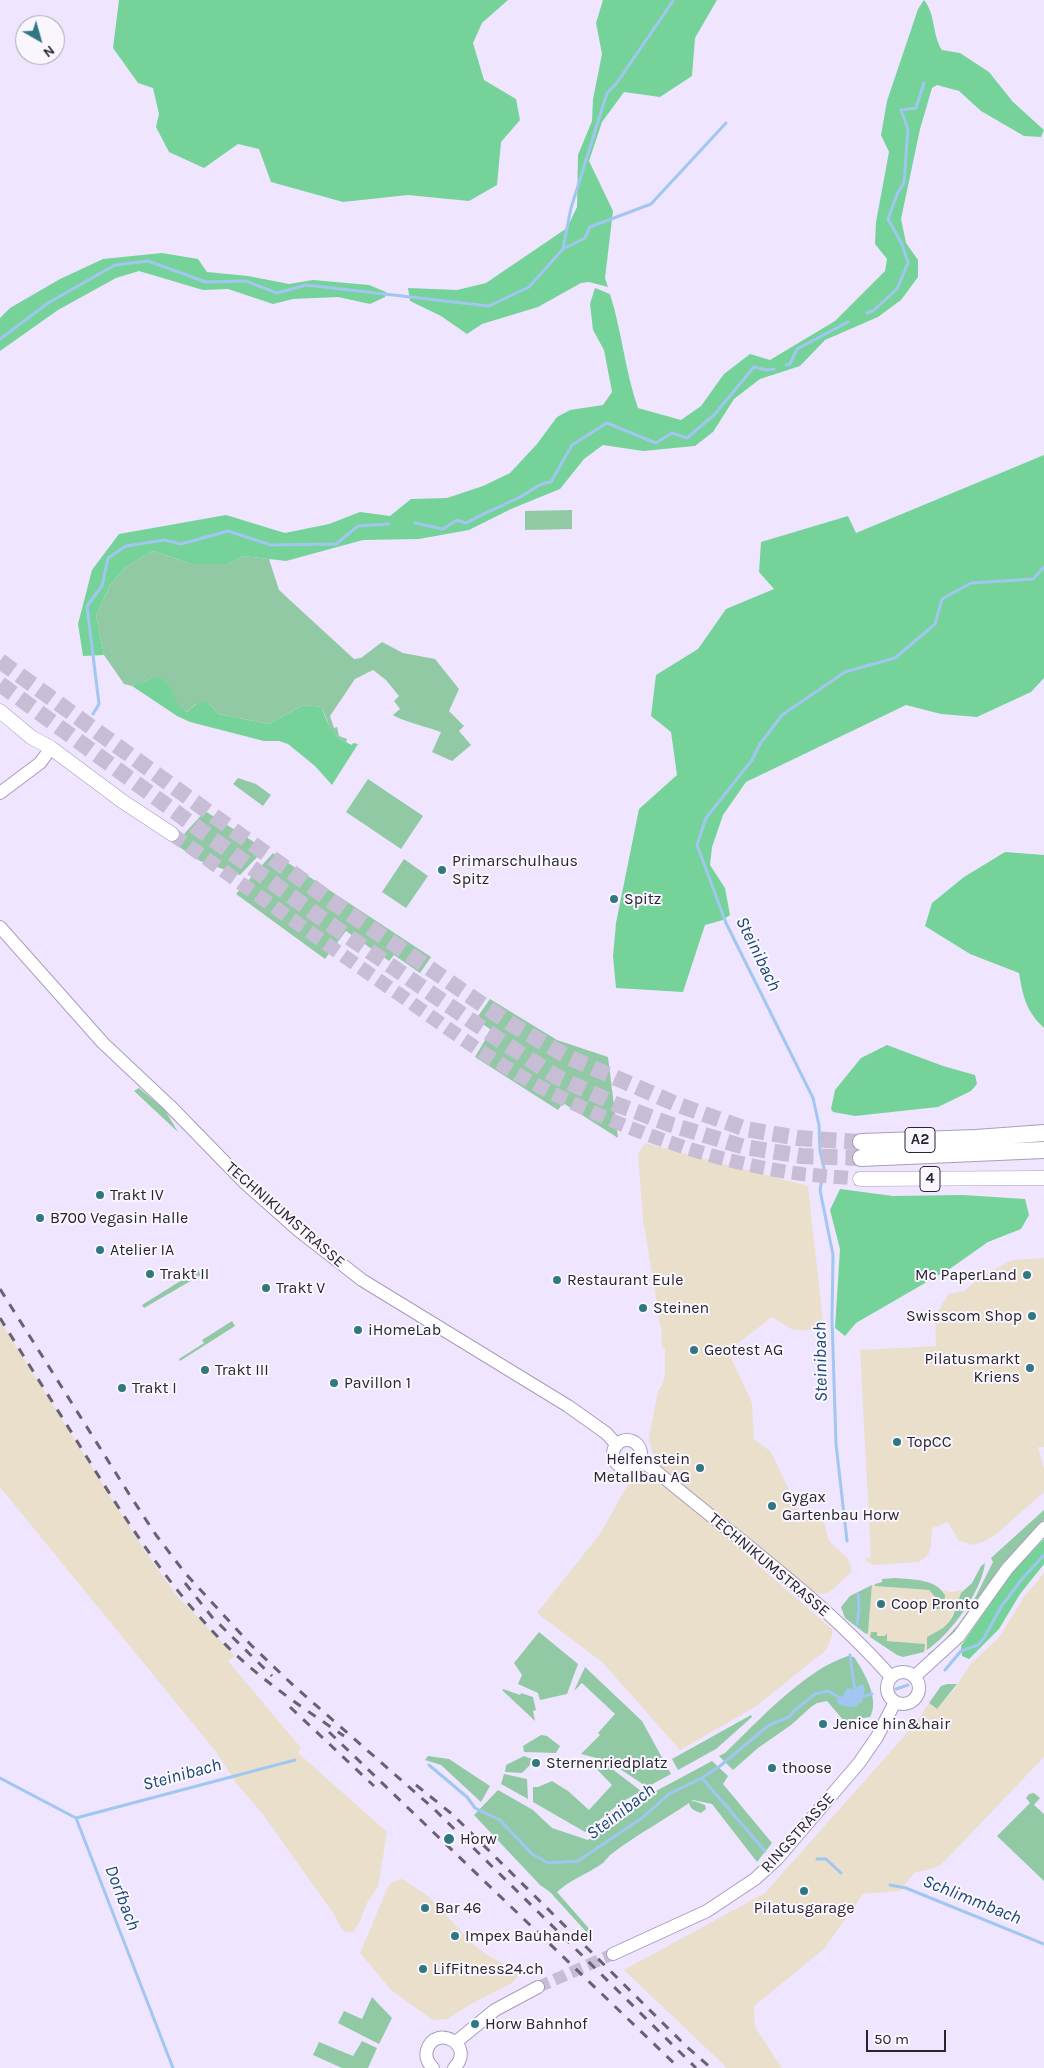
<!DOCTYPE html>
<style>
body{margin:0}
#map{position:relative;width:1044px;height:2068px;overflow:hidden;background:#efe5ff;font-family:Karla,sans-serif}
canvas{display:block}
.north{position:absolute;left:15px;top:15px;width:50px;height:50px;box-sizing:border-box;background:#f9f6fd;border:1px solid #a6a2ab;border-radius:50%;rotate:142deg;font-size:14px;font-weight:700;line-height:20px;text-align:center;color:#292430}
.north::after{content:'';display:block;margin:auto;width:18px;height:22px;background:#307782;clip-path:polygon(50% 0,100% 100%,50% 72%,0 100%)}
.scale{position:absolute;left:866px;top:2030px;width:80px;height:22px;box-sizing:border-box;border:2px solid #292430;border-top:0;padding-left:6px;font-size:15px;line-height:18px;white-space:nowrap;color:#292430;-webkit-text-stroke:4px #f9f6fd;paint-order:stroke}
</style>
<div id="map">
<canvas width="1044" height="2068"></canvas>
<div class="north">N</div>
<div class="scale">50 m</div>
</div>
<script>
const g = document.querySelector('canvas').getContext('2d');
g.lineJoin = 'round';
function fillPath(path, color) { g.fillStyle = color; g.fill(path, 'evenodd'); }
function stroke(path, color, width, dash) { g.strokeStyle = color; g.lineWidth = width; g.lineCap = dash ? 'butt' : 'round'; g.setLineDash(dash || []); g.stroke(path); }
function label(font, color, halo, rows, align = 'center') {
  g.font = font + ' Karla,sans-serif'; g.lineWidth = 4; g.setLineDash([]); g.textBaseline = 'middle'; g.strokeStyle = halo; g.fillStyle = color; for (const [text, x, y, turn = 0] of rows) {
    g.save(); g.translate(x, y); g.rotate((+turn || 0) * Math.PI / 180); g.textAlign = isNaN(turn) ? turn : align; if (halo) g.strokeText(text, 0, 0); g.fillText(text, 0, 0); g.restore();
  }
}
const commercial = new Path2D(`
 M645 1143 808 1186 824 1330H793L772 1317 728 1351 752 1403 754 1439 771 1452 799 1511 803 1517 809 1518H823L829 1541 847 1558 851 1566V1572L833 1589 827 1593 820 1594 814 1592 762 1550 754 1562 832 1629V1636L826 1650 755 1707 680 1750 602 1662 537 1613 600 1534 630 1481 638 1476 650 1480 662 1462 652 1452 649 1438 658 1391 662 1386 665 1374V1348H662L661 1329 643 1219 638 1154Z
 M1044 1258V1447H1038L1044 1469V1492L994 1536 985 1541 973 1545 958 1540 948 1522 932 1528 931 1545 929 1553 926 1557 918 1562 874 1565 868 1562 865 1559 871 1557 860 1350 936 1346 935 1317 948 1294 964 1291 982 1276 1012 1260Z
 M0 1321 141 1545 176 1595 235 1656 228 1661 301 1748 298 1753 387 1832 378 1887 367 1903 360 1921 353 1932H346L341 1928 334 1914 288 1850 265 1817 237 1784 217 1753 0 1487Z
 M1044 1573V1757L941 1865 928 1870 915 1872 900 1891 863 1894 824 1949 754 2006 755 2027 782 2068H727L624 1970 765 1893 915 1724 929 1703 936 1709 954 1690 971 1663 998 1639 1024 1597Z
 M875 1584V1586L929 1590 944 1609 945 1601 944 1592 942 1590 951 1592 963 1590 949 1622 943 1628 927 1637V1650L924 1652 925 1644 886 1641 887 1634 885 1636H877L871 1632 870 1637 866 1634 868 1633 872 1585Z
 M402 1879 428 1896 473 1944 487 1955 519 1972 518 1976 512 1983 473 2003 447 2019 433 2020 392 1991 360 1953 388 1887 392 1882Z`);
const green = new Path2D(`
 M572 510V529L525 530V511Z
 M153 551 191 564H228L243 556 269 559 279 590 354 659 361 658 382 642 403 653 435 659 459 689 449 711 464 726 459 731 471 745 452 761 432 752 441 732C430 728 399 720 393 715L400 709 394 701 399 696 386 680 373 670 355 679 330 716 334 728 337 727 339 736 347 739 346 743 331 731 322 707 303 705 269 724 219 714 208 703 196 704 187 712 178 707 153 677 142 683H136L132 686 124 684 104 655 96 616 110 585 126 567Z
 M238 778 256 784 271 795 263 806 233 784Z
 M368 779 423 816 401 849 346 812Z
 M205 811 265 849 240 875 200 861 175 844Z
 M273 853 431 957 420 973 394 955 389 961 346 931 325 959 236 894Z
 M404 859 428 876 406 908 382 892Z
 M490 999 557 1040 608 1057 618 1138 563 1103 558 1110 475 1057 491 1030 476 1019Z
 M139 1088 165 1110 178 1132 134 1091Z
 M198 1270 201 1275 144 1308 142 1305Z
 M232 1321 235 1326 180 1361 179 1359 204 1343 202 1340Z
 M1044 1510V1520L1003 1563 955 1633 928 1656V1654L939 1646 958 1625 970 1608 993 1562 991 1558Z
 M985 1563C982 1591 950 1635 927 1650V1637L943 1628 949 1622 953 1616 961 1593 972 1583 981 1566Z
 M895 1578C913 1580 935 1578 945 1595L944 1609H936L937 1599 929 1590 875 1586V1584L882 1582V1579Z
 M872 1585 868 1633 866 1634 845 1618 841 1607 850 1596Z
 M539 1632 578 1664 567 1694 540 1700 538 1693 518 1684 522 1675 514 1663Z
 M871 1632H877V1636H885L887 1633V1641L925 1644 924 1652 903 1657 897 1655 870 1637Z
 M848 1656 854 1657C864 1672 880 1699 870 1717L844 1721 827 1701 817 1703 811 1707 791 1725 758 1748 733 1770 719 1756 725 1753C757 1722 806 1669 848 1656Z
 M585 1667 642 1721 671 1774 647 1787 608 1761 581 1754 600 1735 598 1733 615 1714 582 1683 574 1691Z
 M947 1684H957L937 1709 929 1703 941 1686Z
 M503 1689 520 1695 521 1693 533 1697 536 1710 533 1711 535 1721 502 1690Z
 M751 1715 752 1717 716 1749 678 1770 672 1759Z
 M541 1735 547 1736 560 1746 556 1753 524 1752 523 1746Z
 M428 1756 449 1759 490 1786 481 1802 441 1765 425 1760Z
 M524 1756 532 1759 533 1762 522 1773 505 1772 506 1765Z
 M589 1761 607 1765 641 1791 620 1803 585 1832 533 1802V1787H538L552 1781 568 1791 589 1810 612 1785Z
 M712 1761 728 1776 723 1784 772 1843 757 1862 712 1804 693 1800 691 1802 694 1801 705 1805 706 1809 701 1813C695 1811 690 1809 689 1803 664 1820 638 1834 614 1852 609 1855 607 1859 603 1863 588 1874 571 1879 557 1892L592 1932 589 1935 550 1892 540 1885 474 1815 498 1790 533 1810 552 1828 588 1840 643 1798Z
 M504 1774 527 1779 528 1799 501 1784Z
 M1034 1793 1040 1798 1034 1805 1044 1814V1881L997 1836 1030 1803 1026 1798 1029 1794Z
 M372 1997 392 2018 379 2044 338 2023 344 2011 362 2019Z
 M362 2041 377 2048 368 2068H342L313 2055 319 2042 353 2056Z`);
const forest = new Path2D(`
 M119 0H508L482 23 473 43 484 80 516 99 520 120 501 142 497 185 469 201 408 195 343 202 271 182 259 149 238 144 204 168 169 152 156 127 159 114 153 88 138 83 113 48Z
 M603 0H717L695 38 692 76 660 97 624 92 602 122 589 161 613 211 605 278 608 287 589 282 581 283 538 307 482 324 467 334 441 316 410 301 408 288 457 290 486 283 567 228 577 207 578 155 592 121 593 99 602 54 596 23Z
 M924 0C936 15 932 35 942 50L960 53 989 72 1013 102 1044 130 1041 137 1024 136 981 111 959 91 937 85 932 88 920 129 901 219 906 243 918 260V277L901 300 878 317 825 340 800 366 760 379 734 399 713 432 695 446 643 451 603 445 584 459 560 489 511 509 469 530 419 539 363 540 286 561 243 556 228 564H191L153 551 126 567 110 585 96 616 104 655 83 656 78 624 92 570 119 534 226 515 285 533 329 524 360 512 390 516 411 499 447 498 483 486 510 473 537 444 557 417 570 410 603 405 612 392 604 350 593 330 590 304 595 288 610 294C622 332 625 371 638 408L681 420 701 406 724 374 750 354 770 360 835 321 885 271 887 259 875 244 876 222 889 152 881 135 887 101 918 9Z
 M162 253 198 259 207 272 248 276 289 284 313 280 369 285 386 292 385 297 370 304 338 297 293 299 273 304 228 289 203 290 139 271 116 278 58 310 0 351V318L10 308 60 279 103 259Z
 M1044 455V678L1031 692 977 717 941 714 906 705 746 782 723 815 712 847 710 865 725 888 730 915 723 920 705 925 683 992 616 988 613 956 616 923 639 809 677 775 671 732 651 716 656 675 698 649 726 609 774 589 759 572 761 542 848 516 856 533Z
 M153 677C177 678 168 702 187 712L200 701 208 703 219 714 269 724 303 705 322 707C327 725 334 738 352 745L353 743 358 744 332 785 315 766 288 744 279 741H264L190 722 177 716 132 686 136 683H142Z
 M1005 852 1044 855V1028C1026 1011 1023 997 1019 973L970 954 925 926 932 903 964 877Z
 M887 1045 943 1066 975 1075 977 1084 971 1091 938 1107 855 1116 833 1112 831 1109 835 1090 861 1058Z
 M840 1189 893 1196 963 1195 1025 1199 1029 1215 1021 1229 988 1242 951 1268 856 1323 845 1336 835 1328 840 1249 830 1210Z
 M1044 1539V1564L1020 1594 999 1629 969 1659 962 1656 961 1646 1011 1574Z`);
const water = new Path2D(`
 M862 1684 865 1688 862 1702 854 1707 839 1705 836 1700 842 1697 847 1688 853 1689Z`);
const stream = new Path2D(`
 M563 248 571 208 607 93 616 84 673 1
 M867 313 873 311 897 289 908 263 902 244 888 219 898 192 904 183 908 129 901 110 916 108 924 83
 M0 339 48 303 115 265 148 261 206 282 246 281 277 293 306 285 489 306 529 287 563 249 585 238 590 227 651 204 726 123
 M786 365 790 364 797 349 848 322
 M415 523 443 529 457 520 466 523C482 514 499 507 516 499 528 494 537 483 551 482L572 445 607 423 656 443 672 433 687 438 714 415 754 367 767 370 774 369
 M93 714 99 704 87 606 102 586 108 558 126 546 164 540 181 544 228 531 271 545 336 544 358 526 389 524
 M847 1541 836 1444 832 1319 833 1255 820 1190 824 1168 820 1151 819 1125 813 1098 726 923 697 845 706 818 752 760 760 744 782 715 845 672 895 658 935 624 942 599 971 583 1033 579 1044 567
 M857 1624 859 1609 858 1594
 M850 1655 855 1691
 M945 1670 961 1651 978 1645 984 1638 1001 1607 1022 1579 1044 1555
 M896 1689 908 1685
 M864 1696 872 1694
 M429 1765 467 1797 475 1808 500 1820 532 1854 548 1863 578 1861 642 1818 669 1794 702 1778 720 1766 769 1725 789 1717 795 1710 815 1694 828 1691 842 1699
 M0 1778 76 1818 173 2068
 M702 1778 765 1851
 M76 1818 295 1760
 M817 1859H826L841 1873
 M890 1885 906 1888 1044 1944`);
const secondaryTunnel = new Path2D(`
 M538 1987 613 1954`);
const primaryTunnel = new Path2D(`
 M172 834C249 889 327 945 406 999 453 1032 500 1067 552 1093 629 1131 715 1163 802 1174 821 1176 841 1177 860 1179`);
const highwayTunnel = new Path2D(`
 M0 661 334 903 511 1024 568 1057 676 1104 746 1129 798 1138 861 1142
 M0 684 321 918 498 1039 557 1077 618 1105 672 1125 744 1147 801 1156 861 1158`);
const secondary = new Path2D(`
 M0 793 40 763 51 748
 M0 927 103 1043 170 1106 245 1183 298 1230 362 1280 568 1406 606 1433 617 1445
 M613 1454a14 14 0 1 1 28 0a14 14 0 1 1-28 0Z
 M639 1460 656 1471C736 1538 822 1599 891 1677
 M887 1688a16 16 0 1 1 32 0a16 16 0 1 1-32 0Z
 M914 1677 959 1636 1007 1569 1044 1528
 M613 1954 707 1911 755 1879 777 1859 859 1763 877 1737 895 1702
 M456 2042 495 2010 538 1987
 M433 2068C428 2063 425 2057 427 2050 435 2023 477 2045 454 2068`);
const primary = new Path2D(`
 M0 711 31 737 51 748 122 801 172 834
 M860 1179 1044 1178`);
const highway = new Path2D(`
 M861 1142 976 1138 1044 1133
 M861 1158 1044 1150`);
const rail = new Path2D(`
 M0 1289 129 1494 156 1535 185 1573 251 1645 294 1686 433 1808 696 2068
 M0 1318C29 1365 59 1412 88 1459 130 1527 175 1596 233 1652 267 1684 306 1710 344 1736
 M185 1583 212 1617 272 1676
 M290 1707 374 1786
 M329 1732 679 2068
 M416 1785 452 1814 687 2047 711 2068`);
const markers = [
 [442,870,5,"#307782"],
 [614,899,5,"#307782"],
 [100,1195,5,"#307782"],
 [40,1218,5,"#307782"],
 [100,1250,5,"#307782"],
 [150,1274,5,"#307782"],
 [1027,1275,5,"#307782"],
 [557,1280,5,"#307782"],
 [266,1288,5,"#307782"],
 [643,1308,5,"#307782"],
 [1032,1316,5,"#307782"],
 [358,1330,5,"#307782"],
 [694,1350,5,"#307782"],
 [1030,1368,5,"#307782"],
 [205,1370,5,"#307782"],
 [334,1383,5,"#307782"],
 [122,1388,5,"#307782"],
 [897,1442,5,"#307782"],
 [700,1468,5,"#307782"],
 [772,1506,5,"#307782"],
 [881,1604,5,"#307782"],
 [823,1724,5,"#307782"],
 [536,1763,5,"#307782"],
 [772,1768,5,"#307782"],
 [449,1839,6,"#307782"],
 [804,1891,5,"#307782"],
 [425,1908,5,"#307782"],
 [455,1936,5,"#307782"],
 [423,1969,5,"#307782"],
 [475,2024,5,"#307782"]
];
const shields = [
 [920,1140,30],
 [930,1179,20]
];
const shieldNames = [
 ["A2",920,1140],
 ["4",930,1179]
];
const poiNames = [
 ["Primarschulhaus",452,861],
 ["Spitz",452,879],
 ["Spitz",624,899],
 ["Trakt IV",110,1195],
 ["B700 Vegasin Halle",50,1218],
 ["Atelier IA",110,1250],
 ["Trakt II",160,1274],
 ["Mc PaperLand",1017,1275,"right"],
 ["Restaurant Eule",567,1280],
 ["Trakt V",276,1288],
 ["Steinen",653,1308],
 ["Swisscom Shop",1022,1316,"right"],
 ["iHomeLab",368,1330],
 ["Geotest AG",704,1350],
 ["Pilatusmarkt",1020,1359,"right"],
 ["Kriens",1020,1377,"right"],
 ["Trakt III",215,1370],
 ["Pavillon 1",344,1383],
 ["Trakt I",132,1388],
 ["TopCC",907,1442],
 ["Helfenstein",690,1459,"right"],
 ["Metallbau AG",690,1477,"right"],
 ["Gygax",782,1497],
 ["Gartenbau Horw",782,1515],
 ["Coop Pronto",891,1604],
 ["Jenice hin&hair",833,1724],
 ["Sternenriedplatz",546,1763],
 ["thoose",782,1768],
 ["Horw",460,1839],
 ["Bar 46",435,1908],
 ["Pilatusgarage",804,1908,"center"],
 ["Impex Bauhandel",465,1936],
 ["LifFitness24.ch",433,1969],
 ["Horw Bahnhof",485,2024]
];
const streetNames = [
 ["TECHNIKUMSTRASSE",285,1215,41],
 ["TECHNIKUMSTRASSE",769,1565,40],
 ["RINGSTRASSE",798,1833,-48]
];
const waterNames = [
 ["Steinibach",758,954,64],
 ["Steinibach",821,1362,-91],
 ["Steinibach",182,1775,-15],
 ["Steinibach",621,1812,-37],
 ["Dorfbach",122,1898,69],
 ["Schlimmbach",972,1900,22]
];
fillPath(commercial, '#eadfcb');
fillPath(green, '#92c9a5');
fillPath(forest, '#75d399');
fillPath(water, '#a1c6f1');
stroke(stream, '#a1c6f1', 3);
stroke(secondaryTunnel, '#c7bed6', 12, [12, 6]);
stroke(primaryTunnel, '#c7bed6', 14, [14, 7]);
stroke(highwayTunnel, '#c7bed6', 16, [16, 8]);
stroke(secondary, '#a99dbb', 14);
stroke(primary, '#a99dbb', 15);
stroke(highway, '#a99dbb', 18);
stroke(secondary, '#fff', 12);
stroke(primary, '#fff', 14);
stroke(highway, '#fff', 16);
stroke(rail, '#676171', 3, [9, 9]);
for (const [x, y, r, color] of markers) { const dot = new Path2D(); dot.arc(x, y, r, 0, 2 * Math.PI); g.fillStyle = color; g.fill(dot); stroke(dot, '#f9f6fd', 2); }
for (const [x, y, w] of shields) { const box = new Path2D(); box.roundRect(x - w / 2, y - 12.5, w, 25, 4); g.fillStyle = '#f9f6fd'; g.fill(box); stroke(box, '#292430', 1); }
label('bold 15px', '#292430', null, shieldNames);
label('16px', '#292430', '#f9f6fd', poiNames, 'left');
label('16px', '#292430', '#f9f6fd', streetNames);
label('italic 18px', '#1a4674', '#f9f6fd', waterNames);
</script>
